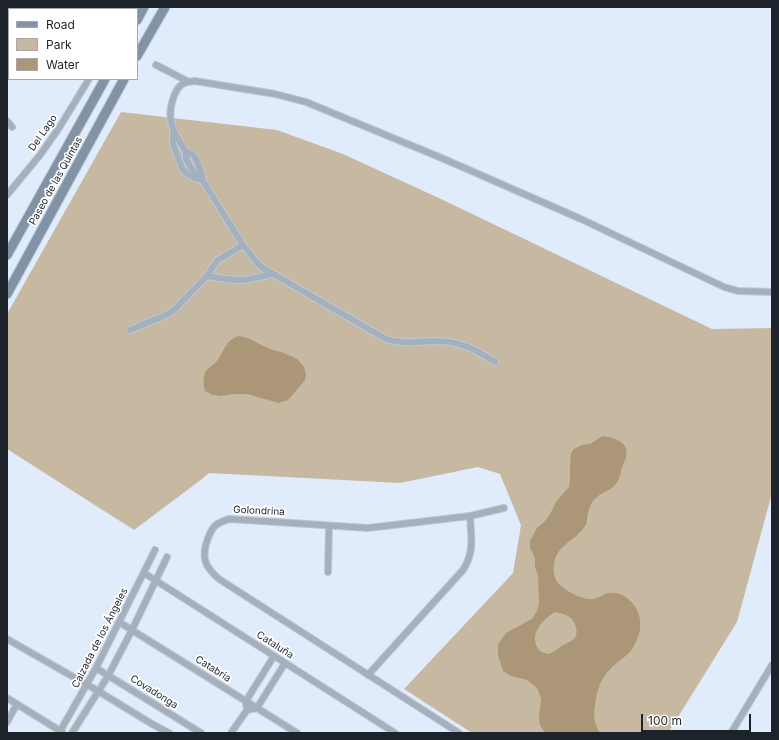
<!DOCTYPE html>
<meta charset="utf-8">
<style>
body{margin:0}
#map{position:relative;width:779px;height:740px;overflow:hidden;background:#e0ecfc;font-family:Inter,sans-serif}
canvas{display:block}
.frame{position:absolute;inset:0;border:8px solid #1d232a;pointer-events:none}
.legend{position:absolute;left:8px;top:8px;width:130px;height:72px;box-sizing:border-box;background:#fff;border:1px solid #a5a7aa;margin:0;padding:5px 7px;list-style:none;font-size:12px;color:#1d232a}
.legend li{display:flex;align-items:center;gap:8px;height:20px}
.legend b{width:20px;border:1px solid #a5a7aa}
.scale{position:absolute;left:641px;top:714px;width:110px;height:18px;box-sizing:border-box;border:2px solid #1d232a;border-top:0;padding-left:5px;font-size:12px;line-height:14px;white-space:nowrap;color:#1d232a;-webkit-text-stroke:3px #fff;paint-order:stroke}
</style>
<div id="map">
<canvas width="779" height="740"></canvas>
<div class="frame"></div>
<ul class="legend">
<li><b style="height:5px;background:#8393a6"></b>Road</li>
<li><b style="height:11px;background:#c7b8a1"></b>Park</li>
<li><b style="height:11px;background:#ab9777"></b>Water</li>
</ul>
<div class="scale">100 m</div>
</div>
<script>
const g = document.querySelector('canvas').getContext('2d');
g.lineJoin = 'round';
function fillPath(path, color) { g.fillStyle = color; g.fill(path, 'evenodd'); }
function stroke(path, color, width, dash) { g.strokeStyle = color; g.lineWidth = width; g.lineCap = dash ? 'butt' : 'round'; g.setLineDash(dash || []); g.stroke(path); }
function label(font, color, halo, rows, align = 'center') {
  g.font = font + ' Inter,sans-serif'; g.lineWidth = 3.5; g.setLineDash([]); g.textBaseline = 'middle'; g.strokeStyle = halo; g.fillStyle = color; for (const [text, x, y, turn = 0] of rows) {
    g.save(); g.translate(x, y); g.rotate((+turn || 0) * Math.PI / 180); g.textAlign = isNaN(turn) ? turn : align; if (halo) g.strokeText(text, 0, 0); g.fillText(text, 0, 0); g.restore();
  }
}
const green = new Path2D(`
 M121 112 277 130 343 154 441 199 712 329 772 328V493L737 622 668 733H472L404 689 513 573 521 525 500 474 478 467 400 483 209 473 202 479 134 530 7 449V314Z`);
const water = new Path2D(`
 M239 336 250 339 263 346 273 350 284 353 297 359 304 367 306 374 305 380 288 400 279 403 247 394H234L220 396 213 395 205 391C203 385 203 378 205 372 208 367 213 366 217 361 224 352 226 339 239 336Z
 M603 436C615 438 630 442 626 457 625 461 623 464 622 468 620 475 619 482 613 487 607 492 598 494 593 501 590 504 588 513 587 518 587 521 587 523 585 526 577 539 560 544 555 559 553 565 553 574 556 580 561 589 581 600 592 599 598 599 603 594 609 593 628 591 643 611 640 629 639 636 634 648 629 653 624 658 617 662 612 667 608 671 600 681 599 687 597 692 596 699 595 704 593 715 594 724 600 733H545L540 725 539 718 541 699 538 690 535 686 527 680 511 676 503 671 498 655V645L499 643 506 633 532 619 537 611 539 604 538 576 535 567V558L530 548V541L537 528 546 520 550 514 556 502 569 487 570 481V466L571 453 574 449 582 445 590 444ZM555 612C561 613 568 615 572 619 576 624 579 634 574 639 571 642 564 644 560 647 557 649 552 654 547 654 543 653 539 651 537 647 530 633 543 619 555 612Z`);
const street = new Path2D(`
 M156 65 187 81
 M7 121 12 127
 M173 132V144L182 168 187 174 197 179
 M186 151V159L190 166 195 174 203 181 243 245 257 263 263 268 386 339C403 345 420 341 438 341 462 342 475 349 495 362
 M203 181C201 172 199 162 193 155 191 153 187 153 185 150 182 147 181 143 179 140 169 124 168 113 174 96 179 84 183 82 195 81L275 94 306 102 444 159 581 219 724 287 738 291 772 292
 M7 195 40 155 59 128 89 79
 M207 276C218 278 229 280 240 280 250 280 261 276 272 274
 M130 330 168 314 174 310 207 276 214 265 218 260 243 245
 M328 572 329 526
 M144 573 395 733
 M119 622 297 733
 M7 639 98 691 152 724 169 733
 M96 668 201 733
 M368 675 463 570C475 551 471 537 470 516
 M7 698 62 732
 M246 705V701L274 656
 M7 722 17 704
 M59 733 96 668 155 550
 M72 733 108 676 132 630 167 557
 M231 733 247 710 257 708 285 663
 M459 733 219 579C204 566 201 557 208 538 210 533 212 528 216 525 220 522 226 520 230 519L368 528 470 516 504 508
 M731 733 772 665`);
const secondary = new Path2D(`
 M137 20 144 7
 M137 56 165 7
 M7 255 105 79
 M7 294 124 79`);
const streetNames = [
 ["Del Lago",43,133,-55],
 ["Paseo de las Quintas",56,181,-61],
 ["Golondrina",259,511,3],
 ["Calzada de los Ángeles",100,638,-63],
 ["Cataluña",275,645,33],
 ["Catabria",213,669,32],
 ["Covadonga",154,692,32]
];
fillPath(green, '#c7b8a1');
fillPath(water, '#ab9777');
stroke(street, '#bdc8d6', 8);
stroke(secondary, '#bdc8d6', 11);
stroke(street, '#a5b0bd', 6);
stroke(secondary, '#8393a6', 9);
label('10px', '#1d232a', '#fff', streetNames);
</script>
